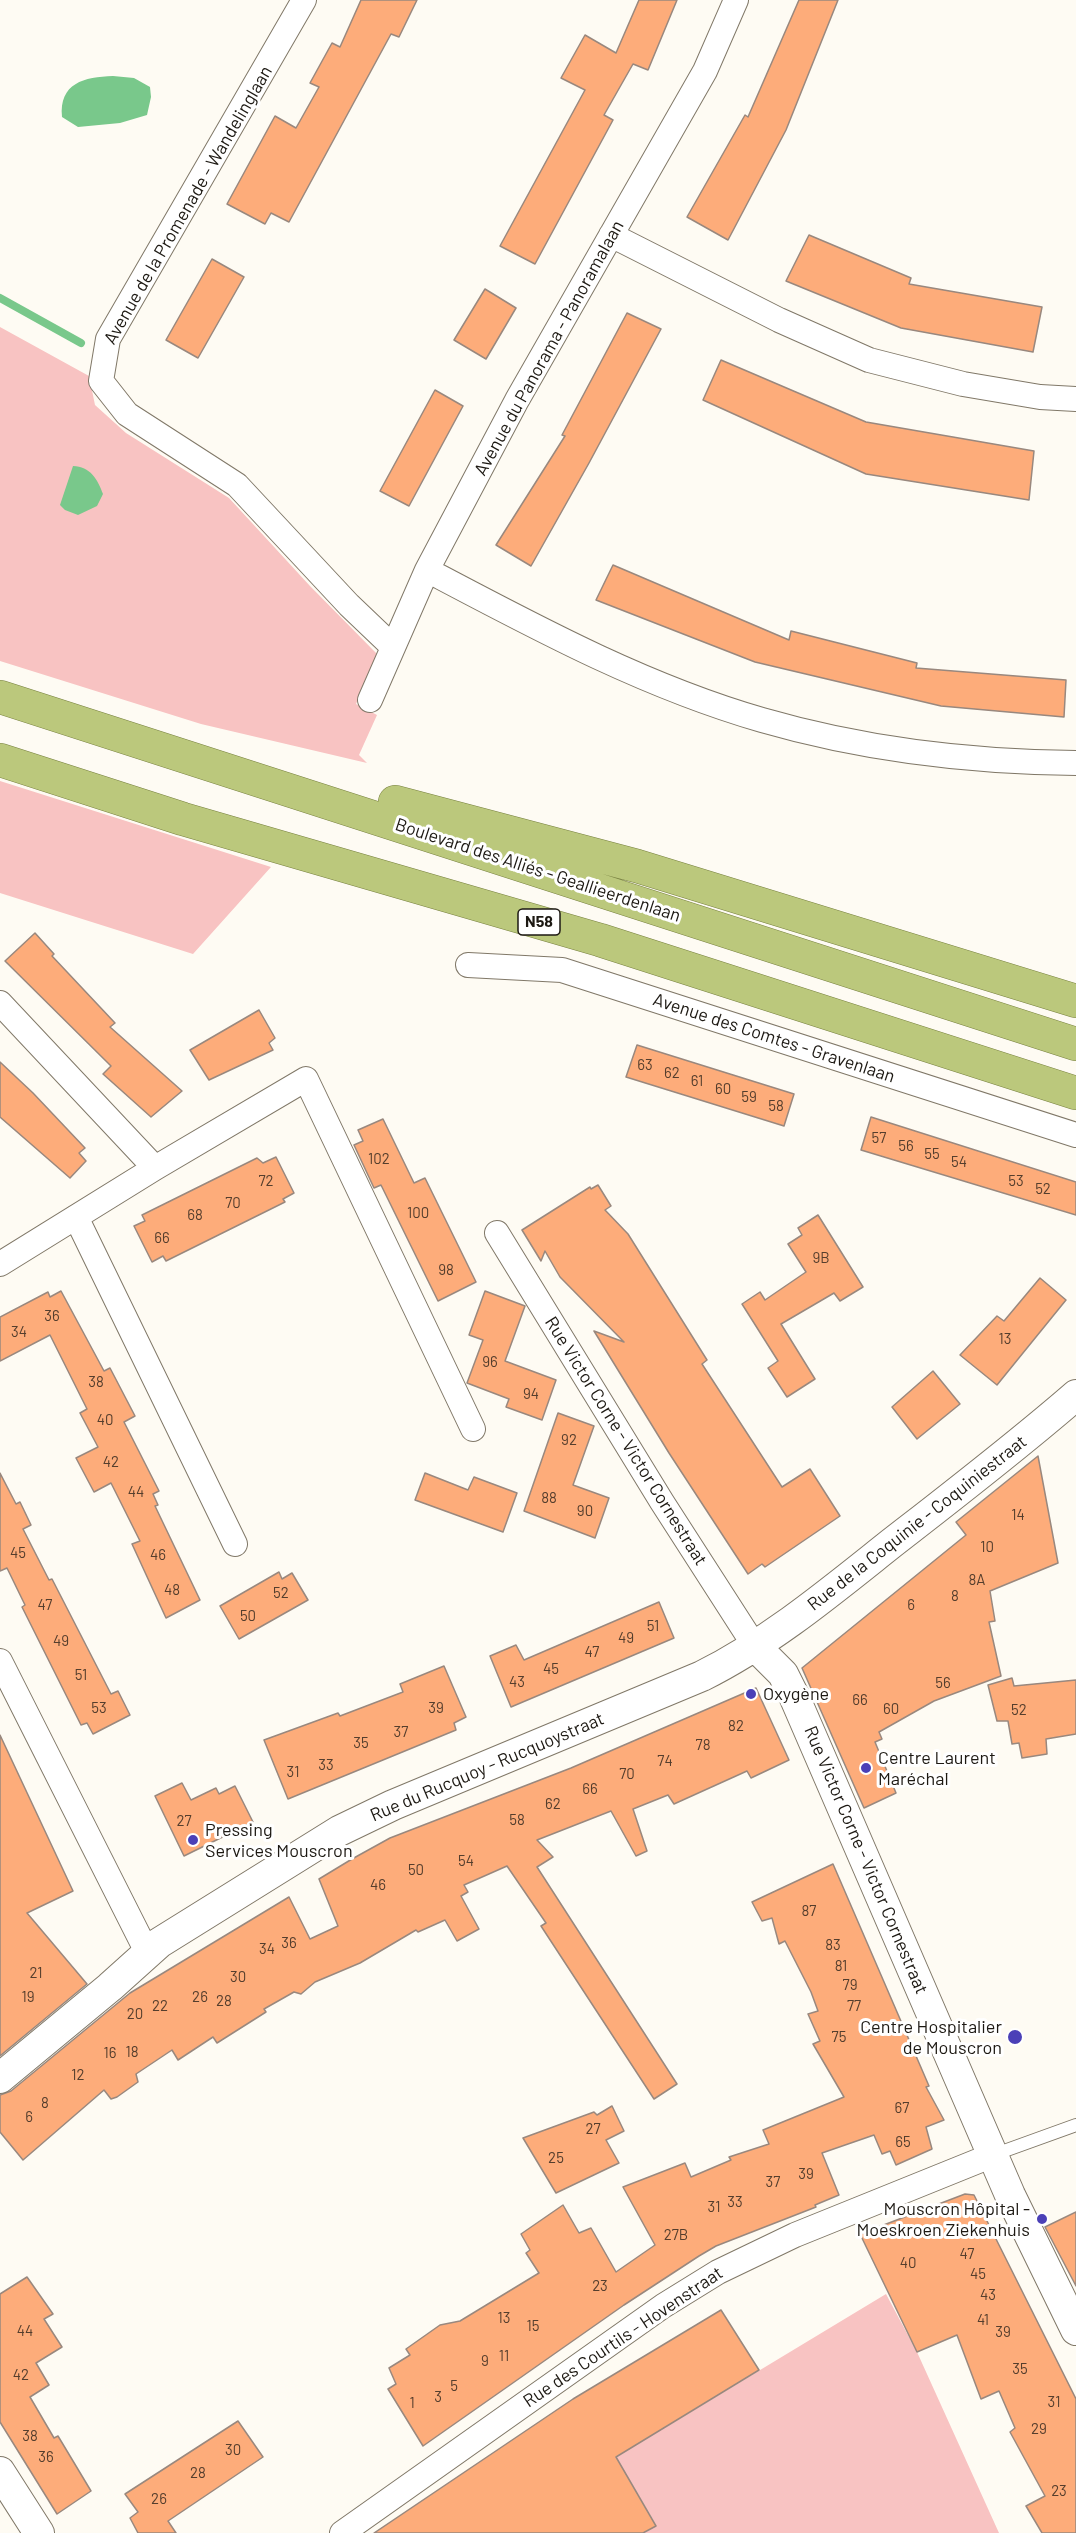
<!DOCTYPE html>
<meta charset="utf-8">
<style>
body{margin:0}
canvas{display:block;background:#fefbf3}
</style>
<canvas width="1076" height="2533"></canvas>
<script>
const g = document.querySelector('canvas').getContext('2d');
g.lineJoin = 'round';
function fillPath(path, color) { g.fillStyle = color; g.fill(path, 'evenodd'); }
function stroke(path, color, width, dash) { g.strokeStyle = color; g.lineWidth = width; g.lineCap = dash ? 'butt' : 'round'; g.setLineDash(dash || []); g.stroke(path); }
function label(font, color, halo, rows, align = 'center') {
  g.font = font + ' Barlow,sans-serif'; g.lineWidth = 6; g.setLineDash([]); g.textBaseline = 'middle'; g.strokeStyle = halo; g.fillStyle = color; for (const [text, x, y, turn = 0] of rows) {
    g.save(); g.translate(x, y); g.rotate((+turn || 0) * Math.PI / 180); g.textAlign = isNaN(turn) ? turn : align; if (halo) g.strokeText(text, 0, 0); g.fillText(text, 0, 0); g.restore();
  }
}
const green = new Path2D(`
 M0 327 89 376 95 405 126 433 229 498 310 586 377 654 356 704 377 715 359 755 367 763 201 724 0 661Z
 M0 781 271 867 193 954 0 893Z
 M886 2294 917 2352 999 2533H643L656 2525 616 2457Z`);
const water = new Path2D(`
 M113 76 134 78 150 87 151 97 147 115 120 123 78 127 62 117C59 83 84 77 113 76Z
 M73 466C90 466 98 480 103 494L97 506 78 515 65 510 60 505Z`);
const stream = new Path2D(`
 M0 298 81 343`);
const building = new Path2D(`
 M361 0H417L399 37 391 34 289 222 271 213 265 224 227 204 275 116 296 128 319 87 310 83 332 43 340 47Z
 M639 0H677L648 70 633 64 604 115 613 120 535 264 500 246 585 90 561 78 585 35 616 53Z
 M799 0H838L786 130 728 240 687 217 745 115 748 117Z
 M809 235 911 278 909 284 1042 307 1033 352 901 328 786 281Z
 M212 259 244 277 198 358 166 340Z
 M485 289 516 308 486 359 454 340Z
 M627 313 661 329 589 463 531 566 496 545 565 436 562 435Z
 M721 360 866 422 1034 451 1029 500 866 474 703 400Z
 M435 390 463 406 409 506 380 491Z
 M613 565 789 640 791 631 917 663 916 668 1066 680 1064 717 941 706 755 662 596 600Z
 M35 933 54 954 52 956 115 1023 110 1027 182 1091 151 1117 103 1074 111 1066 5 961Z
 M259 1010 275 1038 269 1043 273 1050 209 1080 190 1050Z
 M637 1045 794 1094 784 1126 626 1077Z
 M0 1062 33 1093 85 1148 79 1153 86 1161 70 1178 0 1117Z
 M871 1117 1076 1182V1215L861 1150Z
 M383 1119 414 1183 425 1178 476 1282 438 1301 381 1185 374 1188 354 1145 363 1141 358 1130Z
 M276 1157 294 1193 283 1199 285 1202 166 1261 163 1256 152 1262 134 1226 145 1221 142 1215 257 1158 263 1163Z
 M598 1185 611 1206 605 1210 628 1234 707 1360 702 1364 782 1487 810 1469 840 1516 765 1567 762 1564 748 1574 669 1453 594 1331 624 1342 560 1277 545 1251 541 1261 522 1230 590 1187 591 1189Z
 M818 1215 863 1287 840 1301 834 1293 781 1324 815 1379 787 1397 768 1368 778 1361 742 1304 760 1292 765 1300 806 1272 788 1244 802 1235 798 1228Z
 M1040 1278 1066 1300 997 1385 960 1355 997 1316 1004 1321Z
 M61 1291 104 1371 110 1368 135 1416 124 1422 159 1491 153 1494 158 1505 155 1506 200 1600 166 1618 132 1544 140 1541 111 1483 94 1492 76 1458 98 1447 80 1413 87 1409 50 1335 0 1361V1317L48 1292 50 1297Z
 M485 1291 525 1306 505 1361 556 1380 542 1420 506 1407 509 1399 467 1383 483 1340 469 1335Z
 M933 1371 960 1404 917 1439 892 1407Z
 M558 1413 594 1426 573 1485 609 1498 595 1538 524 1511Z
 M1038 1456 1058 1563 990 1591 995 1621 989 1622 1001 1676 934 1701 879 1732 882 1739 875 1742 896 1793 864 1808 802 1668 966 1535 956 1522Z
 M0 1473 16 1504 20 1502 31 1525 23 1529 49 1580 52 1579 111 1694 118 1691 130 1715 93 1734 87 1723 81 1725 22 1607 25 1605 7 1568 0 1571Z
 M425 1473 468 1490 474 1477 517 1493 503 1532 415 1500Z
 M279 1572 282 1579 292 1573 308 1600 239 1639 220 1606Z
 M659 1602 674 1638 511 1707 490 1656 516 1645 524 1660Z
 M444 1666 466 1717 454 1723 456 1730 288 1799 264 1740 338 1713 340 1716 403 1692 400 1684Z
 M1012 1678 1014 1686 1076 1680V1734L1046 1739 1047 1754 1022 1758 1019 1743 1012 1744 1008 1721H997L988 1685Z
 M756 1688 789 1760 751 1778 747 1771 674 1804 668 1795 633 1809 647 1851 636 1856 611 1811 537 1840 553 1857 537 1867 677 2084 654 2099 541 1926 546 1923 507 1866 464 1885 468 1892 461 1896 479 1929 457 1941 445 1920 418 1932 416 1930 360 1963 315 1982 301 1994 294 1992 264 2009 266 2012 217 2043 213 2037 178 2060 172 2050 136 2074 138 2082 117 2097 111 2099 104 2090 23 2160 0 2132V2095L11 2091 130 1993 289 1897 310 1939 338 1926 319 1879 352 1859 390 1838 571 1768Z
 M0 1735 73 1891 27 1913 87 1984 0 2056Z
 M182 1783 191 1800 216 1788 219 1794 235 1786 253 1822 184 1856 155 1796Z
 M833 1864 929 2086 926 2087 944 2120 926 2127 932 2149 896 2165 890 2151 882 2154 874 2135 822 2153 839 2195 815 2205 816 2207 716 2246 699 2256 624 2305 423 2446 388 2389 396 2384 389 2368 410 2355 406 2349 440 2325 460 2321 539 2273 526 2253 530 2250 521 2234 563 2205 579 2233 591 2228 616 2272 655 2245 623 2187 685 2163 691 2177 731 2160 729 2157 769 2144 763 2130 844 2097 813 2044 820 2041 808 2014 818 2011 811 1992 785 1941 779 1944 772 1918 762 1921 752 1902Z
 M612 2106 624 2131 606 2140 619 2163 556 2193 523 2138 594 2112 597 2115Z
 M965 2194 974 2195 1076 2399V2533H1042L1026 2506 1045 2496 1010 2432 1015 2428 999 2391 981 2399 957 2335 917 2352 860 2234Z
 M1076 2212V2286L1045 2227Z
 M27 2277 53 2314 44 2319 62 2347 36 2363 49 2385 30 2397 54 2438 58 2436 91 2491 57 2514 0 2422V2294Z
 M721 2310 759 2370 616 2457 656 2526 643 2533H374L573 2399Z
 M238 2421 263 2457 168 2521 176 2533H138L130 2518 138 2512 125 2494Z`);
const service = new Path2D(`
 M993 2155 1076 2125`);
const minor = new Path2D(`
 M304 0 108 339 101 381 127 414 237 485 349 605 393 647
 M611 235 779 320 869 360 963 384 1040 397 1076 399
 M427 570C535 627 644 686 762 720 862 749 971 762 1076 763
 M370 700 427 570 517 400 705 71 736 0
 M468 965 562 970 1076 1135
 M0 1003 155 1168
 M76 1217 235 1544
 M497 1233 662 1502 754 1645
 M0 1264 155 1168 306 1079 473 1429
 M0 1661 147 1952
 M342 2533 663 2306 718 2272 795 2235 993 2155`);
const tertiary = new Path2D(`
 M754 1645 783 1674 794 1696 1010 2195 1076 2330
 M0 2078 110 1987 159 1943 339 1831 393 1805 702 1676C770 1642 829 1593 888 1546 951 1497 1015 1448 1076 1395
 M0 2472 39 2533`);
const trunk = new Path2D(`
 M0 697 1076 1044
 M0 760 183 819 600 940 1076 1093
 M395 802 637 866 1076 1001`);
const markers = [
 [751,1694,6,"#4b40b7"],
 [866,1768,6,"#4b40b7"],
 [193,1840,6,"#4b40b7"],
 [1015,2037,8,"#4b40b7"],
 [1042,2219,6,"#4b40b7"]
];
const numberNames = [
 ["63",645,1065],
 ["62",672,1073],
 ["61",697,1081],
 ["60",723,1089],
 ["59",749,1097],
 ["58",776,1106],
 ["57",879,1138],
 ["56",906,1146],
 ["55",932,1154],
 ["102",379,1159],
 ["54",959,1162],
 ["72",266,1181],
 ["53",1016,1181],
 ["52",1043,1189],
 ["70",233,1203],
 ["100",418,1213],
 ["68",195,1215],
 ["66",162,1238],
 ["9B",821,1258],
 ["98",446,1270],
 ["36",52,1316],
 ["34",19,1332],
 ["13",1005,1339],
 ["96",490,1362],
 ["38",96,1382],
 ["94",531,1394],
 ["40",105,1420],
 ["92",569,1440],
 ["42",111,1462],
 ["44",136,1492],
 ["88",549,1498],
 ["90",585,1511],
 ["14",1018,1515],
 ["10",987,1547],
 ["45",18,1553],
 ["46",158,1555],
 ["8A",977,1580],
 ["48",172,1590],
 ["52",281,1593],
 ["8",955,1596],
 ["47",45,1605],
 ["6",911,1605],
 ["50",248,1616],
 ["51",653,1626],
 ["49",626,1638],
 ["49",61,1641],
 ["47",592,1652],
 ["45",551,1669],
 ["51",81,1675],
 ["43",517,1682],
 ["56",943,1683],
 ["66",860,1700],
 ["53",99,1708],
 ["39",436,1708],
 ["60",891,1709],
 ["52",1019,1710],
 ["82",736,1726],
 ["37",401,1732],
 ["35",361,1743],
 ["78",703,1745],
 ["74",665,1761],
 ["33",326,1765],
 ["31",293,1772],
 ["70",627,1774],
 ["66",590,1789],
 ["62",553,1804],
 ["58",517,1820],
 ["27",184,1821],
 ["54",466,1861],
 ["50",416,1870],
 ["46",378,1885],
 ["87",809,1911],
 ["36",289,1943],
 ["83",833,1945],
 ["34",267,1949],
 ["81",841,1966],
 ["21",36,1973],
 ["30",238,1977],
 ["79",850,1985],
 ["19",28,1997],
 ["26",200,1997],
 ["28",224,2001],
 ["22",160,2006],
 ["77",854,2006],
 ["20",135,2014],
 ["75",839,2037],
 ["18",132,2052],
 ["16",110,2053],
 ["12",78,2075],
 ["8",45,2103],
 ["67",902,2108],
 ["6",29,2117],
 ["27",593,2129],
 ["65",903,2142],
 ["25",556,2158],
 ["39",806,2174],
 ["37",773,2182],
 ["33",735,2202],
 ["31",714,2207],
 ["27B",676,2235],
 ["47",967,2254],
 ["40",908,2263],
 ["45",978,2274],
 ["23",600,2286],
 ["43",988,2295],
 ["13",504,2318],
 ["41",983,2320],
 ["15",533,2326],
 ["44",25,2331],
 ["39",1003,2332],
 ["11",504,2356],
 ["9",485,2361],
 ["35",1020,2369],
 ["42",21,2375],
 ["5",454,2386],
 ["3",438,2397],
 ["31",1054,2402],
 ["1",412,2403],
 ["29",1039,2429],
 ["38",30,2436],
 ["30",233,2450],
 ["36",46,2457],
 ["28",198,2473],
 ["23",1059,2491],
 ["26",159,2499]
];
const shields = [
 [539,922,42]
];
const shieldNames = [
 ["N58",539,922]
];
const streetNames = [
 ["Avenue de la Promenade - Wandelinglaan",188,205,-60],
 ["Avenue du Panorama - Panoramalaan",549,348,-61],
 ["Boulevard des Alliés - Geallieerdenlaan",538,870,18],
 ["Avenue des Comtes - Gravenlaan",774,1038,18],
 ["Rue Victor Corne - Victor Cornestraat",626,1441,58],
 ["Rue de la Coquinie - Coquiniestraat",917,1523,-38],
 ["Rue du Rucquoy - Rucquoystraat",487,1767,-23],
 ["Rue Victor Corne - Victor Cornestraat",866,1860,67],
 ["Rue des Courtils - Hovenstraat",623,2337,-34]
];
const poiNames = [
 ["Oxygène",763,1694],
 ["Centre Laurent",878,1758],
 ["Maréchal",878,1779],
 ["Pressing",205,1830],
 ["Services Mouscron",205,1851],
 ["Centre Hospitalier",1002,2027,"right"],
 ["de Mouscron",1002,2048,"right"],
 ["Mouscron Hôpital -",1030,2209,"right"],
 ["Moeskroen Ziekenhuis",1030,2230,"right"]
];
fillPath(green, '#f8c3c2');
fillPath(water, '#79c88b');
stroke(stream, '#79c88b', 8);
fillPath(building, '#fdac7a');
stroke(building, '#99887e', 1.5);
stroke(service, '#807868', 14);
stroke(minor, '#807868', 26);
stroke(tertiary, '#807868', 32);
stroke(trunk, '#798242', 34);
stroke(service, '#fff', 12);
stroke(minor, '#fff', 24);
stroke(tertiary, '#fff', 30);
stroke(trunk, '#bbc87c', 33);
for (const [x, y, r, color] of markers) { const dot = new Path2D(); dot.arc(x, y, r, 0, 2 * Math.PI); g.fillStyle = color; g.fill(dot); stroke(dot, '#fff', 2); }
label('15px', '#553e2d', null, numberNames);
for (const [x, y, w] of shields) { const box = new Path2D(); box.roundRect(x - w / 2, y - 13, w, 26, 4.5); g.fillStyle = '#fff'; g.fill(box); stroke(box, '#1d1913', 1.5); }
label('bold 16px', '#1d1913', null, shieldNames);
label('18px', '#1d1913', '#fff', streetNames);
label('18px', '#1d1913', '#fff', poiNames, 'left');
</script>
